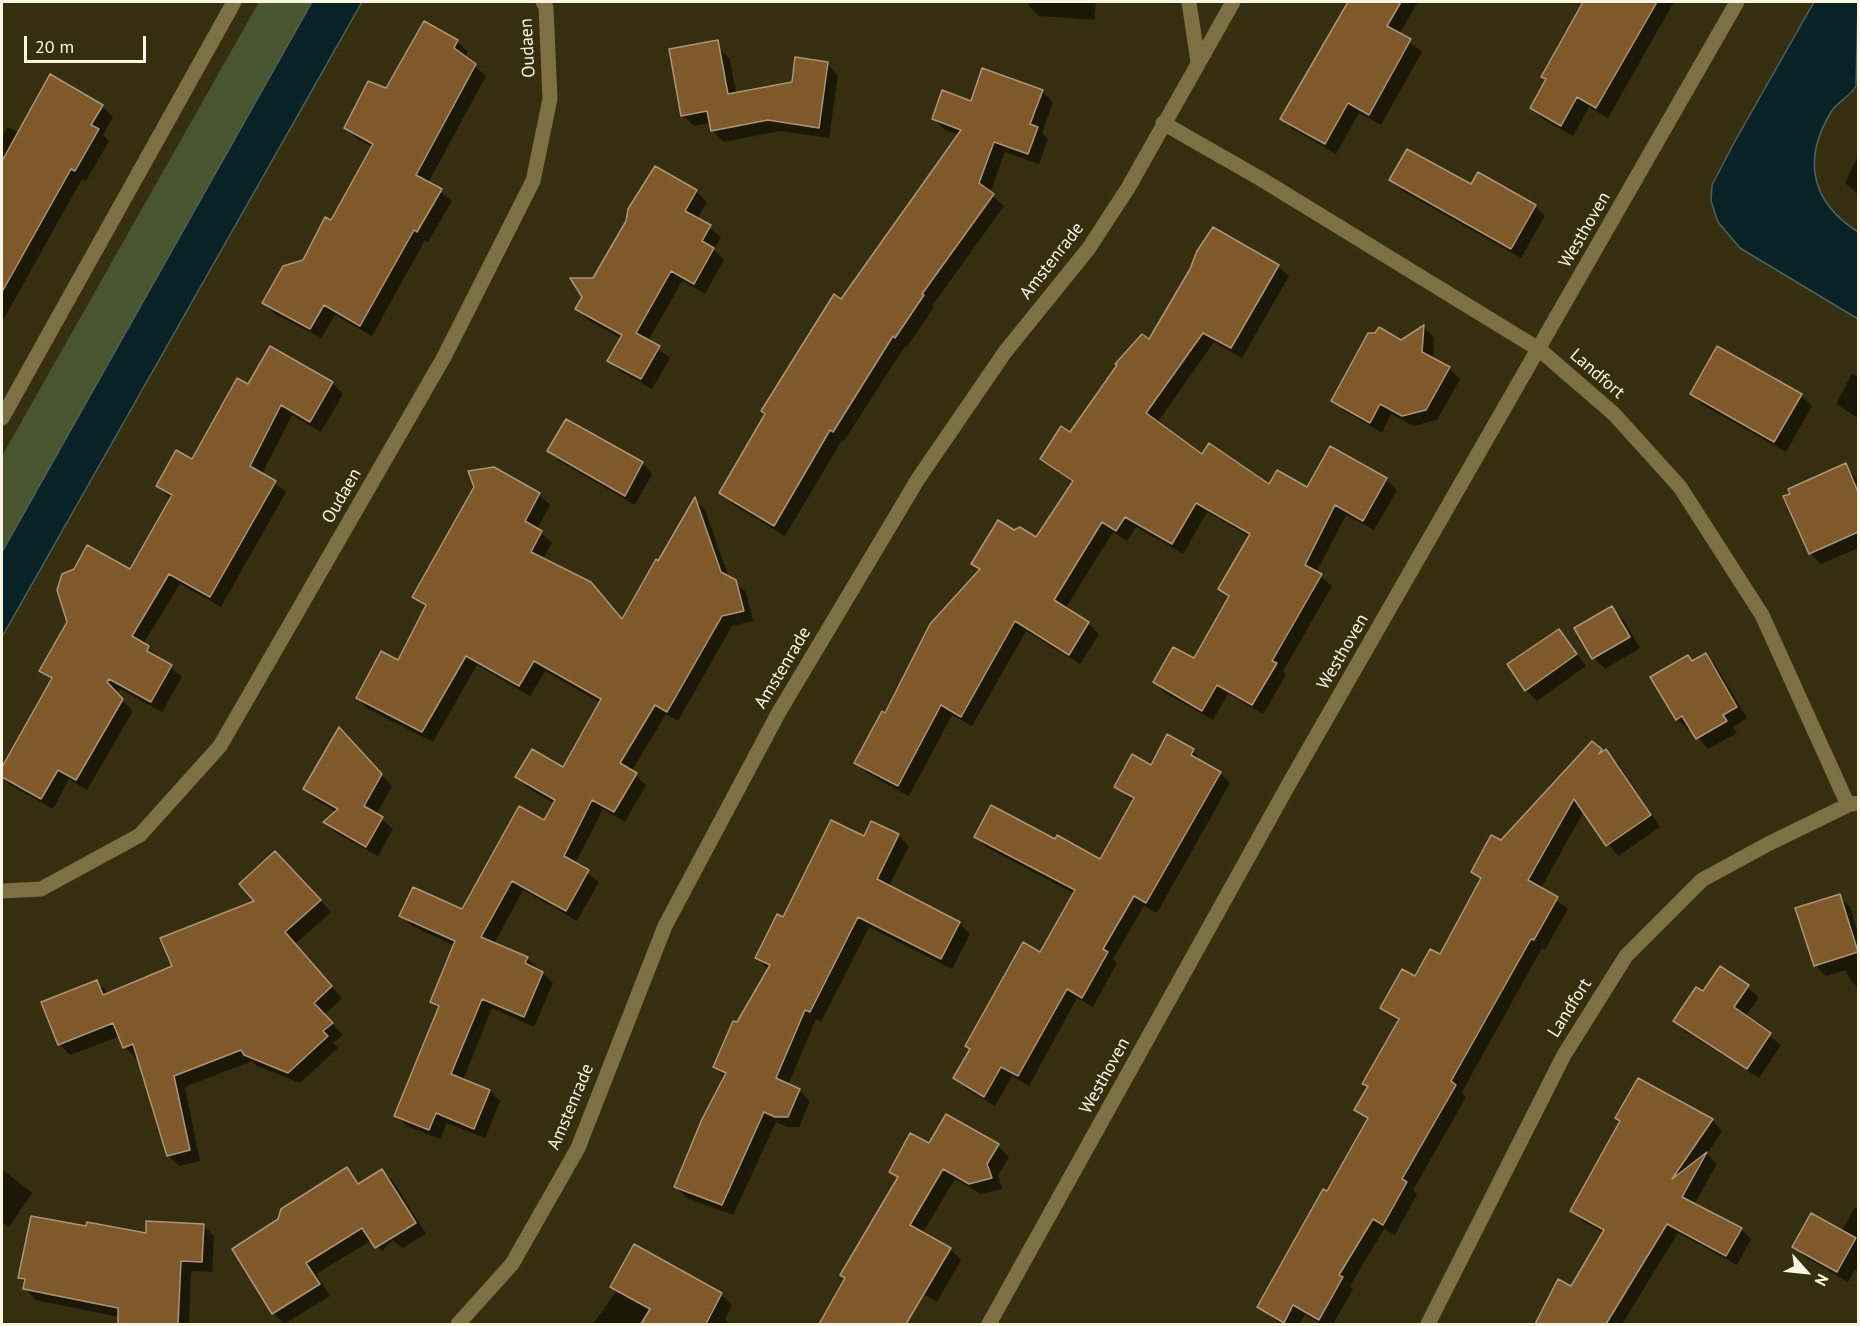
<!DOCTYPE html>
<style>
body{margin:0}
#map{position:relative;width:1860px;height:1326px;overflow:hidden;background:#352e0f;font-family:"PT Sans",sans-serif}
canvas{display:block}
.frame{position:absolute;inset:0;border:3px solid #f9f5e3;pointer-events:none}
.north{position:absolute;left:1776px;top:1242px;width:60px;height:60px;-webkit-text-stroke:4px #352e0f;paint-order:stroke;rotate:117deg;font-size:16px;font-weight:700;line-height:24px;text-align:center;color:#f9f5e3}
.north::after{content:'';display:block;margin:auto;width:21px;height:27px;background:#f9f5e3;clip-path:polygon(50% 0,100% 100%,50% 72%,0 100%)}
.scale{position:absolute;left:24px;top:36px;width:122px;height:27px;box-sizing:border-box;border:3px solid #f9f5e3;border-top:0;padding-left:8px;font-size:18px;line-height:21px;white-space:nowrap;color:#f9f5e3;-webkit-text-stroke:4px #352e0f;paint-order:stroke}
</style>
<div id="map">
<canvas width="1860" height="1326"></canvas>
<div class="frame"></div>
<div class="north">N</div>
<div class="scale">20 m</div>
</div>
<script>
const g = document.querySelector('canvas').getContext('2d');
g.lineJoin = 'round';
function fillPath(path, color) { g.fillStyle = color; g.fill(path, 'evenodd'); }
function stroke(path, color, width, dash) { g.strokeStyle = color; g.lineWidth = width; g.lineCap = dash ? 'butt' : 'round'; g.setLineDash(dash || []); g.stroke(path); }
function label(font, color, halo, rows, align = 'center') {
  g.font = font + ' "PT Sans",sans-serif'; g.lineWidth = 4.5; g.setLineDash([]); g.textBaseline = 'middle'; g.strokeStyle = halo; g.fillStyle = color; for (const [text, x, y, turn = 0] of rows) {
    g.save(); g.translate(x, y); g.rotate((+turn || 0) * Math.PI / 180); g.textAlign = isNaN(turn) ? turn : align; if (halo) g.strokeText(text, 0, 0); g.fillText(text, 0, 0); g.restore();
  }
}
const green = new Path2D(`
 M259 2H312L2 552V456Z`);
const water = new Path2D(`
 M312 2H362L2 637V552Z
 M1814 2H1858L1856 86C1850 97 1838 101 1831 112 1802 160 1811 202 1858 232V319L1740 248 1718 222 1711 201 1712 185 1735 141Z`);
const shadow = new Path2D(`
 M1029 2H1096L1094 20 1039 16 1028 5Z
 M1349 2H1418L1399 34 1422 52 1381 125 1359 113 1336 154 1293 129 1282 118Z
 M1586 2H1674L1608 118 1589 107 1573 136 1543 119 1532 108 1547 81 1543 76Z
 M424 23 458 42 468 52 465 58 486 76 428 183 452 201 428 242 425 240 372 336 335 315 321 338 275 314 264 303 304 262 331 222 373 147 357 139 346 128 387 90Z
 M718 48 730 59 736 94 793 84 827 64 838 75 829 138 780 131 724 142 713 131 711 123 694 126 683 115Z
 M1042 91 1053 102 1042 133 1048 139 1039 164 1005 152 990 193 1004 206 932 306 934 307 907 347 905 346 844 441 842 440 785 536 732 504 721 493 842 301 959 135 945 130 934 119 972 103Z
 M102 106 113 117 103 135 109 141 86 181 82 179 2 322V137L7 127 19 133Z
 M1858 156V194L1845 183Z
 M655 168 696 191 707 202 697 219 721 237 714 250 724 260 705 294 682 281 648 341 670 358 652 389 620 371 609 360 622 339 588 320 577 309Z
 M1391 180 1471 186 1535 206 1545 216 1521 258 1401 190Z
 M1278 266 1289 276 1242 358 1214 342 1157 423 1202 456 1270 486 1307 489 1386 479 1397 490 1374 530 1346 515 1316 573 1332 586 1283 671 1286 675 1263 714 1228 694 1213 720 1165 693 1155 682 1195 660 1229 599 1220 589 1250 537 1207 512 1183 554 1136 527 1127 541 1113 532 1065 609 1088 623 1099 634 1080 664 1026 631 972 726 952 715 909 796 867 773 856 762 980 571 973 563 1014 532 1036 539 1073 483 1042 459 1071 434 1149 341Z
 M1424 327 1434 338 1433 359 1449 368 1460 379 1437 420 1414 426 1391 414 1382 433 1344 411 1333 400 1402 341Z
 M1852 374 1858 377V418L1836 404Z
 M332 383 343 394 321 432 292 415 262 474 286 492 221 607 180 584 143 644 182 677 162 712 120 689 116 694 133 711 87 790 69 779 53 809 10 785 2 777V771L52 681 41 670 131 572 171 499 158 486 193 461 248 386Z
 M1692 394 1801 395 1812 406 1786 452 1703 405Z
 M549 450 642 463 652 474 635 505 559 461Z
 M1845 465 1858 481V548L1821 564 1810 553Z
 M493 468 539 495 550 505 537 529 552 543 543 559 623 621 695 500 705 510 729 578 746 592 753 621 732 626 678 721 666 714 631 772 646 785 625 822 603 809 575 864 599 882 577 921 523 890 494 944 527 958 553 983 534 1027 492 1008 463 1080 490 1091 500 1101 485 1138 447 1123 440 1139 407 1126 396 1115 439 1010 432 1002 455 946 412 926 401 915 463 911 545 822 555 804 528 788 517 777 563 769 601 703 545 671 530 696 477 665 433 742 368 709 357 698 399 662 426 608 414 597Z
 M1612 608 1623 619 1640 648 1605 669 1594 658Z
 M1558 630 1586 666 1537 701 1526 690Z
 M1706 655 1716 666 1747 718 1733 727 1737 733 1708 749 1691 729 1688 730 1677 719 1688 657 1693 662Z
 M350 740 392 786 376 815 393 829 378 856 336 833 325 822 337 812 316 800 305 789Z
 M1193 750 1202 763 1220 773 1230 783 1157 913 1144 906 1113 959 1117 963 1093 1007 1077 998 1029 1086 1012 1076 995 1106 965 1088 954 1078 1041 954 1075 894 986 847 976 837 1056 841 1100 861 1134 802 1116 787 1151 767Z
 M1601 750 1617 762 1660 827 1618 856 1584 811 1541 888 1568 909 1545 950 1542 948 1462 1092 1466 1097 1413 1190 1417 1194 1395 1235 1384 1229 1350 1286 1353 1289 1333 1324H1322L1305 1315 1299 1324H1281L1258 1307 1368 1121 1356 1110 1369 1088 1364 1083 1399 1022 1382 1008 1441 956 1482 881 1473 872Z
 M898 835 909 846 889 886 959 923 970 934 952 969 869 927 821 1022 816 1019 788 1085 799 1090 810 1101 799 1127H787L776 1122 733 1215 687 1198 676 1187 725 1077 715 1067 768 969 757 958 783 919 864 838ZM895 837H899L875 886 872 885Z
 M286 864 331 912 295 944 342 998 324 1015 343 1035 333 1043 338 1048 300 1083 257 1066 252 1061 185 1087 200 1161 179 1166 168 1155 139 1057 136 1058 125 1047 120 1036 70 1055 59 1044 97 982 108 993 174 967 257 902Z
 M1839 896 1850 907 1858 933V988L1849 978 1846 970 1826 976 1815 965Z
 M1748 987 1759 998 1745 1017 1781 1045 1759 1078 1686 1032 1675 1021 1703 993Z
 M1617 1118 1712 1120 1722 1131 1707 1154 1717 1164 1694 1204 1741 1229 1751 1239 1737 1265 1678 1233 1622 1324H1534L1559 1281 1572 1288 1604 1233 1582 1221 1571 1210 1621 1122Z
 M930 1145 998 1146 1009 1157 998 1176 1002 1189 981 1194 955 1179 922 1234 950 1249 961 1260 937 1302 867 1262 898 1179 891 1172Z
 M2 1169 32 1193 9 1227 2 1222Z
 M347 1169 360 1184 382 1170 393 1181 426 1234 402 1248 393 1240 382 1251 372 1240 316 1274 330 1296 284 1324 273 1313 279 1220Z
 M1855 1207 1858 1209V1272L1855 1270 1848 1282 1805 1257 1794 1246 1841 1232Z
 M203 1225 214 1236 212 1272 191 1271 189 1324H119V1317L36 1300 25 1289 26 1284 19 1277 87 1228 147 1235Z
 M851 1270 861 1281 880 1324H820Z
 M611 1287 721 1294 732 1305 725 1319 730 1324H593L616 1292Z`);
const building = new Path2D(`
 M1348 2H1401L1387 26 1411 39 1369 115 1348 103 1325 144 1280 119Z
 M1583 2H1657L1596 108 1577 97 1561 126 1530 108 1546 79 1541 77Z
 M424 21 458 40 454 48 476 64 416 175 442 189 417 232 414 230 360 326 324 305 310 329 262 303 283 266 303 260 325 217 331 220 373 144 344 128 368 81 386 88Z
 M718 40 728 94 792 82 795 57 828 62 819 128 768 120 711 131 707 111 681 116 669 49Z
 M982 68 1043 90 1030 124 1038 127 1028 154 994 142 979 183 994 194 922 294 924 295 895 338 893 336 833 432 830 430 774 526 719 493 765 414 761 411 834 294 841 299 961 130 932 119 942 90 971 101Z
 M50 74 103 105 91 125 99 129 75 171 71 169 2 292V161Z
 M1407 149 1471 184 1478 172 1536 205 1511 249 1389 180Z
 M655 166 697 190 685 211 711 225 702 241 714 248 694 284 671 271 636 333 660 346 641 379 607 361 622 335 575 309 582 297 570 278H593L626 221 628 209Z
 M1213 227 1279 265 1231 348 1203 333 1146 413 1202 454 1209 443 1269 484 1277 470 1307 487 1330 446 1387 478 1363 521 1335 505 1305 565 1322 574 1272 661 1277 663 1252 705 1217 685 1202 711 1153 682 1173 647 1194 658 1229 596 1218 589 1250 534 1196 503 1172 544 1125 517 1116 531 1102 522 1054 600 1089 622 1069 655 1015 621 961 717 941 705 898 786 854 763 882 711 885 713 930 624 980 569 971 564 998 520 1014 530 1020 527 1036 537 1073 481 1040 459 1061 426 1070 432 1117 365 1115 364 1142 334 1149 339 1190 269 1197 251Z
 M1424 325 1422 352 1450 367 1426 410 1402 416 1380 404 1370 423 1331 401 1368 333H1375L1379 327 1401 340Z
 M270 346 333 382 310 422 281 405 250 466 276 481 210 597 169 574 132 636 149 646 147 651 172 665 151 702 109 679 107 682 123 699 76 780 58 770 41 799 2 777V767L52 678 39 671 67 622 57 590 62 574 74 569 87 545 130 569 172 495 156 486 176 450 192 459 237 378 248 384Z
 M1717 346 1802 394 1774 442 1690 394Z
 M566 419 643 462 625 496 547 451Z
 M1846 463 1858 492V532L1809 554 1783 496 1790 494 1788 489Z
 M494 467 540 493 525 521 542 531 531 552 591 582 622 619 656 559 658 561 695 497 721 572 736 580 744 611 722 616 667 712 655 705 620 763 637 773 614 812 592 800 564 856 589 870 566 911 512 881 481 937 528 957 525 963 543 972 524 1017 482 999 451 1074 490 1090 474 1129 436 1113 429 1130 394 1116 439 1006 430 1002 455 941 399 916 413 887 462 909 519 806 544 820 555 800 515 777 532 749 563 767 601 699 534 661 519 686 466 656 422 732 356 698 381 651 398 660 426 605 412 597 474 487 468 471Z
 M1612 606 1630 637 1592 659 1574 628Z
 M1559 629 1577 654 1525 691 1507 664Z
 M1706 653 1737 707 1723 715 1727 721 1696 739 1682 716 1676 720 1650 677 1688 655 1692 661Z
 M339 727 382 774 364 806 383 817 366 847 323 822 338 809 303 789Z
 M1167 734 1194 749 1191 755 1221 772 1146 903 1134 896 1103 949 1108 952 1082 998 1067 989 1018 1076 1001 1067 984 1097 953 1078 970 1049 965 1046 1023 942 1040 952 1075 890 974 837 991 805 1055 839 1057 835 1100 859 1134 798 1114 787 1132 754 1151 765Z
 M1592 741 1602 749 1599 754 1606 749 1651 815 1606 846 1574 799 1528 880 1558 897 1534 940 1531 939 1451 1081 1456 1085 1402 1179 1407 1182 1383 1225 1373 1219 1339 1275 1343 1277 1319 1320 1293 1305 1284 1323 1257 1307 1323 1189 1327 1191 1368 1118 1354 1110 1368 1086 1362 1084 1399 1019 1380 1008 1402 969 1415 976 1430 949 1440 954 1481 878 1471 872 1491 835 1501 840Z
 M831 820 864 836 871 821 899 834 877 879 960 922 941 959 858 917 810 1012 805 1010 776 1078 800 1089 788 1117H775L764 1112 722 1205 674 1187 702 1119 726 1073 713 1067 733 1021 737 1022 770 965 755 958 777 914 783 917Z
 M275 851 321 900 285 932 332 986 314 1003 333 1023 323 1031 328 1036 288 1073 244 1055 241 1050 174 1076 190 1150 167 1156 133 1044 123 1048 113 1023 58 1045 41 1002 97 980 103 995 172 966 160 938 254 901 239 884Z
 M1840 894 1858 952 1814 966 1795 908Z
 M1720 966 1749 985 1734 1007 1771 1033 1747 1069 1673 1021 1696 987 1703 991Z
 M1638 1078 1713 1119 1672 1179 1707 1152 1682 1197 1742 1228 1726 1256 1667 1224 1606 1324H1535L1558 1279 1571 1286 1604 1230 1570 1211 1620 1121 1615 1118Z
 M946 1114 999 1144 987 1164 992 1178 969 1184 943 1169 910 1225 951 1248 906 1324H819L845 1278 840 1275 898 1177 889 1172 910 1133 929 1143Z
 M347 1167 358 1184 382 1169 416 1223 375 1248 362 1228 306 1263 320 1284 272 1314 232 1249 278 1219 281 1209Z
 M1811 1213 1856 1238 1837 1272 1792 1247Z
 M31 1216 86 1226 87 1222 146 1233V1221L204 1224 202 1262 181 1261 178 1324H118V1308L23 1289 25 1279 18 1278Z
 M634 1244 722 1293 706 1324H641L650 1309 610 1287Z`);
const minor = new Path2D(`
 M1189 2 1198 62
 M1163 123 1261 179 1540 350 1614 414 1680 487 1762 615 1848 805
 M2 418 234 2
 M2 891 41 889 140 835 220 746 444 357 533 181 550 99 546 7 543 2
 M458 1324 512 1264 578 1148 665 926 779 712 918 479 1005 352 1089 248 1128 188 1233 2
 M989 1324 1290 782 1737 2
 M1428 1324 1564 1055 1626 956 1702 880 1768 844 1848 805 1858 803`);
const streetNames = [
 ["Oudaen",528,48,-93],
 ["Westhoven",1585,230,-60],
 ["Amstenrade",1052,261,-52],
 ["Landfort",1597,374,41],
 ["Oudaen",342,496,-60],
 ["Westhoven",1343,652,-60],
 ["Amstenrade",783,668,-59],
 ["Landfort",1570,1008,-58],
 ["Westhoven",1105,1076,-61],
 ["Amstenrade",571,1107,-67]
];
fillPath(green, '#49552e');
fillPath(water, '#082225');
stroke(water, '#50615e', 1.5);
fillPath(shadow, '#0007');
fillPath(building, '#7f592a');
stroke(building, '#ad9479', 1.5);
stroke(minor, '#7d7045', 15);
label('18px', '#f9f5e3', '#352e0f', streetNames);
</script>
